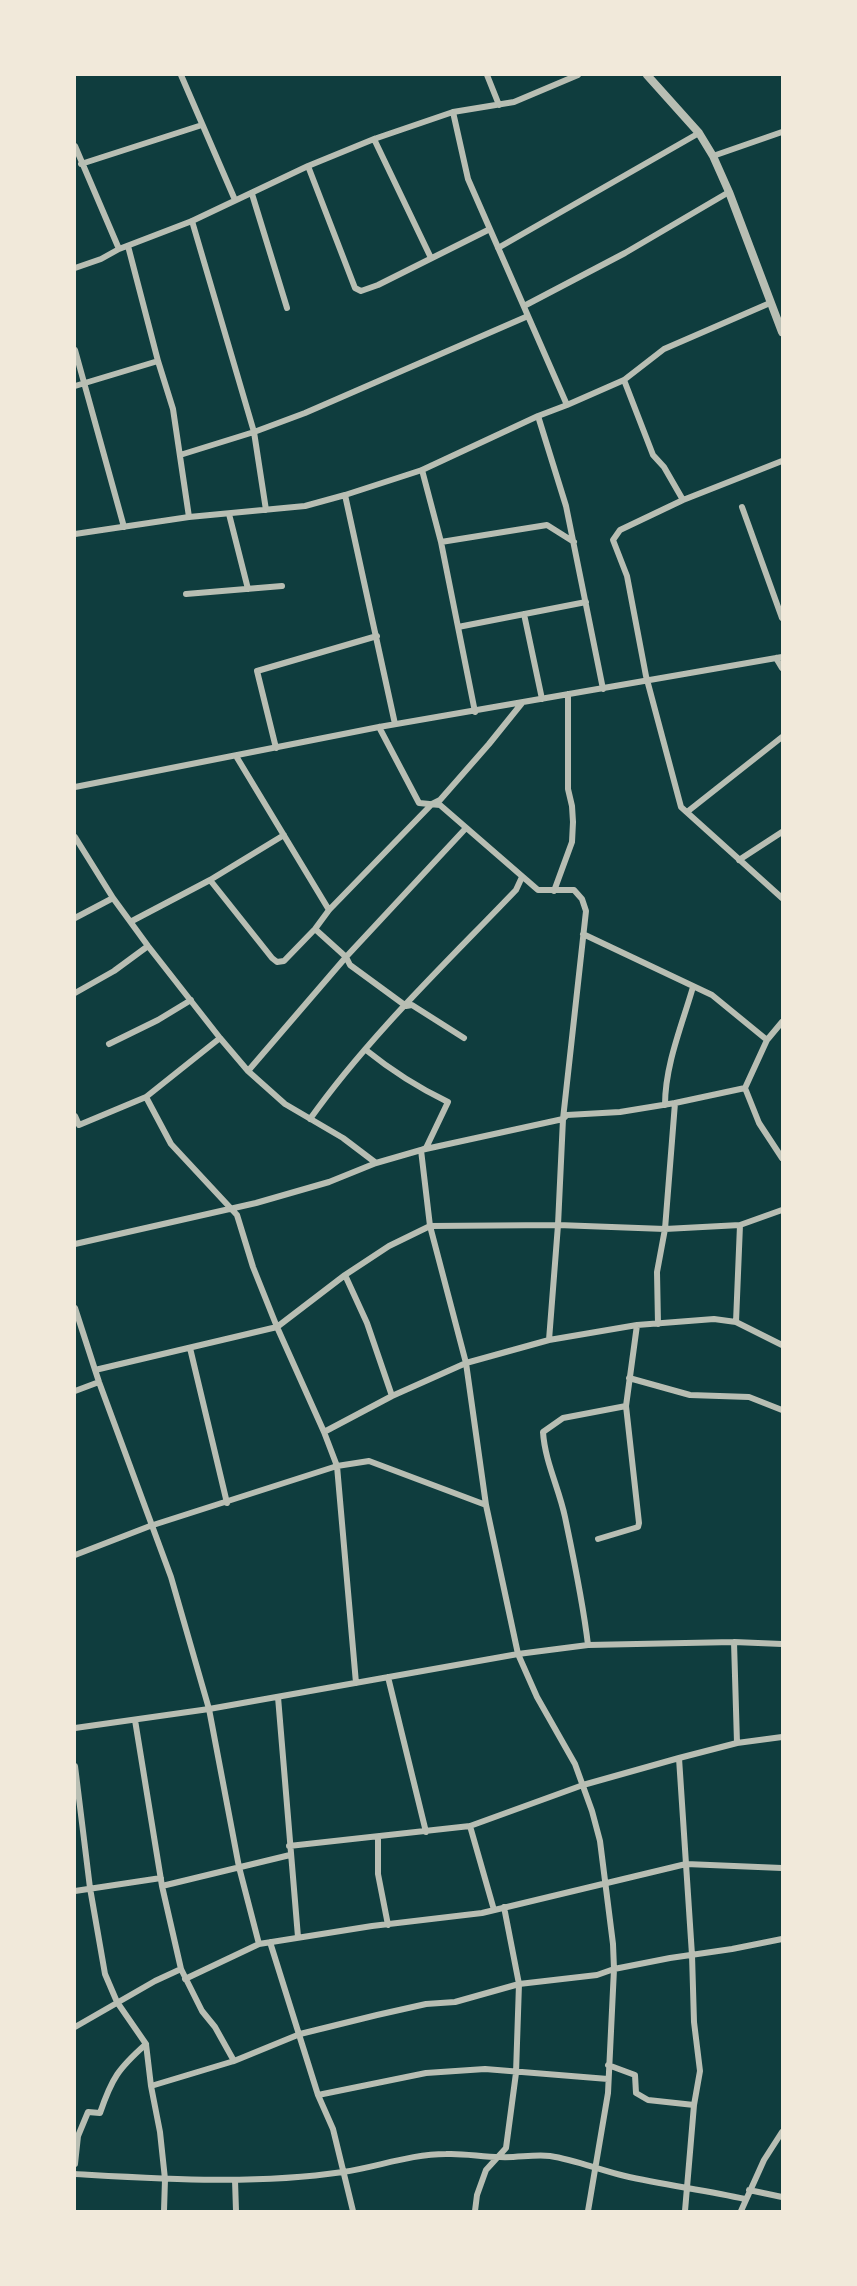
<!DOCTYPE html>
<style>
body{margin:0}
#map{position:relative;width:857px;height:2286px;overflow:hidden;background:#0f3d3e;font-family:"DejaVu Sans",sans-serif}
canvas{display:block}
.frame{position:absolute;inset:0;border:76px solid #f1e9da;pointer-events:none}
</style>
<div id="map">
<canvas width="857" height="2286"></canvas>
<div class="frame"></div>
</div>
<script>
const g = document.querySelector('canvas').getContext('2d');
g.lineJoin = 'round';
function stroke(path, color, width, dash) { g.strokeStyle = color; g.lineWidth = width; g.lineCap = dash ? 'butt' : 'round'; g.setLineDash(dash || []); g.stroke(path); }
const minor = new Path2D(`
 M181 75 235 200
 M487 75 499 105
 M453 112 468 179 567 405
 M374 139 431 258
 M75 146 119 249
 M713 156 782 132
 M81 164 202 125
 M308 166 355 288 361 291 378 285 490 229
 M252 194 287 308
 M192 221 254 432 266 510
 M128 246 158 361 173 409 189 517
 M498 248 699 133
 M75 268 101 259 119 249 192 221 308 166 374 139 453 112 514 102 578 75
 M524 306 625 253 729 192
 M75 350 124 527
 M624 380 653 455 664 467 683 500
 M75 386 158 361
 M538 416 566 506 603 689
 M180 455 254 432 305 413 528 316
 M782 461 683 500 620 530 613 540 627 576 646 676 681 807 782 898
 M422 470 441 542 475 712
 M345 495 395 724
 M742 507 782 618
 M229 514 248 589
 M75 534 189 517 305 506 345 495 422 470 538 416 567 405 624 380 664 349 770 303
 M441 542 547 525 574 542
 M186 594 282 586
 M524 614 542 699
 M458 627 586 602
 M776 658 782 668
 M379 727 419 803 440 805 538 890H574L582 899 586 911 563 1119 558 1225 549 1340
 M276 748 257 671 377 636
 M236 756 329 910
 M75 787 379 727 782 657
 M687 812 782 737
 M75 837 113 898 148 946 220 1038 248 1071 285 1104 343 1138 376 1163
 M739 860 782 832
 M210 880 272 958 277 962 284 961 315 929 329 910 432 804 440 800 489 744 522 703
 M554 891 572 842 573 822 572 806 568 789V694
 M75 918 113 898
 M132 921 210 880 284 835
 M315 929 346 957 350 965 406 1006 412 1005 464 1038
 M583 934 712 995 767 1040
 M75 993 114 971 148 946
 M782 1022 767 1040 745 1088 759 1123 782 1158
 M109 1044 158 1020 191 1000
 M366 1050C392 1071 419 1088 448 1102L426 1148 421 1150 430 1226 558 1225 665 1229 740 1225 782 1210
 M248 1071 346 957 466 828
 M146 1097 171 1144 237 1215 253 1267 277 1327 324 1432 337 1466 356 1683
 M665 1105C665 1065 682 1025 693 987
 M75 1116 79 1125 146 1097 220 1038
 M310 1119C369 1036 446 963 516 890L522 877
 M75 1244 256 1203 329 1182 376 1163 421 1150 563 1119 567 1115 620 1112 675 1103
 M345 1275 367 1323 392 1396
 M75 1308 99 1382 171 1577 209 1709 239 1867 259 1944
 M736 1322 740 1225
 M658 1324 657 1272 665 1229 675 1103 745 1088
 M190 1348 227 1503
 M95 1370 277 1327 345 1275 389 1246 430 1226 466 1363 486 1505 518 1654 537 1697 575 1764 592 1811 600 1841 613 1944 614 1969 608 2093 588 2211
 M629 1378 690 1395 749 1397 782 1410
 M75 1391 99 1382
 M324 1432 392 1396 466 1363 549 1340 637 1325 714 1319 736 1322 782 1345
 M598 1539 638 1527 639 1523 626 1406 637 1325
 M75 1555 150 1526 337 1466 369 1461 486 1505
 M734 1642 737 1743
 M588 1645C583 1602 574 1560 565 1517 559 1488 545 1462 543 1432L563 1418 626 1406
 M388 1677 426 1832
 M278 1697 298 1937
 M135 1720 162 1886 181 1969 202 2011 215 2027 234 2061
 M75 1728 209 1709 518 1654 588 1645 734 1642 782 1644
 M679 1758 692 1955 694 2022 700 2071 694 2105 685 2211
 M75 1766 90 1888 105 1974 117 2002 146 2044 151 2086 160 2132 165 2179 164 2211
 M470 1826 494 1910
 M378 1838V1874L388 1925
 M289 1846 470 1826 583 1785 679 1758 737 1743 782 1737
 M162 1886 290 1855
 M75 1891 161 1878
 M270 1942 318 2095 333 2129 353 2211
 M185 1979 259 1944 372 1926 482 1913 686 1864 782 1868
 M75 2027 155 1981 181 1969
 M608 2065 635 2075 636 2093 648 2100 694 2105
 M151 2086 234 2061 300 2034 377 2015 426 2004 455 2002 519 1984 597 1975 614 1969 670 1958 732 1949 782 1939
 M318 2095 426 2073 485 2069 608 2079
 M75 2164 78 2136 88 2112 100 2113C112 2078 118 2069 146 2044
 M75 2174C164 2179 254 2185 343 2172 377 2167 411 2154 446 2154 464 2153 482 2157 500 2157 517 2158 534 2154 550 2156 576 2160 599 2170 625 2176 664 2185 705 2190 745 2199
 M235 2180 236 2211
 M749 2190 782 2197
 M475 2211 477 2195 486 2170 506 2148 516 2073 519 1984 504 1907
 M741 2211 764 2160 782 2132`);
const tertiary = new Path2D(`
 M647 75 699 133 713 156 729 192 782 332`);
stroke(minor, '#b8beb3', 6);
stroke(tertiary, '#b8beb3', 8);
</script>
